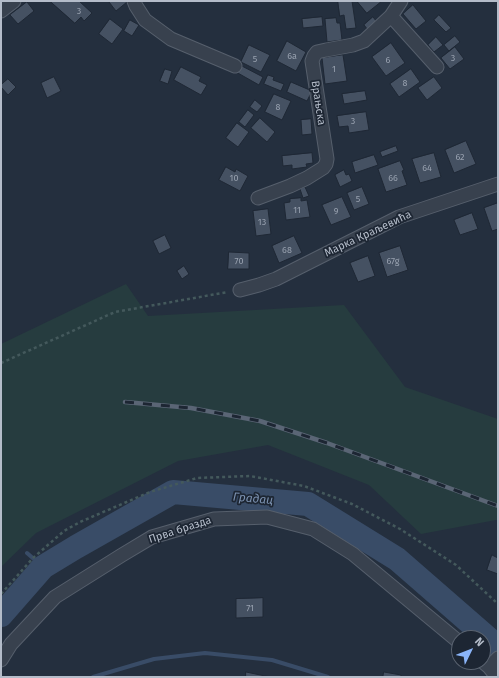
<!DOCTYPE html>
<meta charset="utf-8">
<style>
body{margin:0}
#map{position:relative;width:499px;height:678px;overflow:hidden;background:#242f3e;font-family:"Fira Sans",sans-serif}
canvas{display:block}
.frame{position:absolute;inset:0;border:2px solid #b4bcc9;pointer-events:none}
.north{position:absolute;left:451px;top:630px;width:40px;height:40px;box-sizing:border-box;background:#1d2633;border:1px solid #59626f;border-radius:50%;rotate:47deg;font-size:11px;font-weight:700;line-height:16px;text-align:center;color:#b4bcc9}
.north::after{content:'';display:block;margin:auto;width:14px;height:18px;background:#8ab4f8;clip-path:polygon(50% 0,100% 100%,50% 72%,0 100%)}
</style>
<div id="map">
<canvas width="499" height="678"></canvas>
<div class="frame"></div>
<div class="north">N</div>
</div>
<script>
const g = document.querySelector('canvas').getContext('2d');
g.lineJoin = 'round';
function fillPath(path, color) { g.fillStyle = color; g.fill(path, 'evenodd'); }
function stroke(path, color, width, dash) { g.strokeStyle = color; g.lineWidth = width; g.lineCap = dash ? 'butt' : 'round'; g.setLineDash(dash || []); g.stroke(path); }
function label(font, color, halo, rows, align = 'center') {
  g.font = font + ' "Fira Sans",sans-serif'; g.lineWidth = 3.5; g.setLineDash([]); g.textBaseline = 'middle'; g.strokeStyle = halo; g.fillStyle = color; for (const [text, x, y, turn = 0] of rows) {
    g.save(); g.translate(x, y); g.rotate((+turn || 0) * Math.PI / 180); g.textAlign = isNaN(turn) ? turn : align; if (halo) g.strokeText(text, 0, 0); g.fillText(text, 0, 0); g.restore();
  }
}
const green = new Path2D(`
 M126 284 148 316 344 305 405 387 498 419V520H496L421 534 369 485 268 445 178 461 36 533 1 567V344Z`);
const stream = new Path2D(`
 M27 553 43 567
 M93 677 154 659 205 653 272 660 328 677`);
const river = new Path2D(`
 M1 615 43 567 76 547 173 492 308 504 397 559 498 647`);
const building = new Path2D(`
 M50 1H79L92 13 84 21 81 17 75 23Z
 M109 1H126L127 2 116 11 109 2Z
 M338 1H352L356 28 346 29 344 15 340 16Z
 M357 1H382L367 13Z
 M27 2 34 11 18 24 10 15Z
 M413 5 426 21 416 29 403 14Z
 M439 15 451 28 446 32 434 20Z
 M322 17 323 26 303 28 302 19Z
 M373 17 377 22 368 30 364 25Z
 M336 18 337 23H340L342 40 327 42 325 19Z
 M110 19 123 29 112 44 99 34Z
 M130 20 139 25 132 36 124 31Z
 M455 36 460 42 449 51 444 45Z
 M436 37 443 45 434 52 428 45Z
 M287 41 306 52 296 71 277 61Z
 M391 43 405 63 386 76 372 57Z
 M249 45 270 55 261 72 241 62Z
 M455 47 464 59 450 69 441 58Z
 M343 55 347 81 325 84 322 58Z
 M240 65 263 77 259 85 236 72Z
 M181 67 201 77 199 81 207 85 201 95 174 80Z
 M165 69 172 71 168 84 160 81Z
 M411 69 420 82 399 97 390 84Z
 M268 75 274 77 273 80 284 84 281 91 264 84Z
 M54 77 61 91 47 98 41 83Z
 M434 77 442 88 427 100 418 88Z
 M8 79 16 87 8 95 1 87V85Z
 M291 82 312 91 307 101 287 92Z
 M365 91 367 100 344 104 342 94Z
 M274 94 291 101 282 120 265 112Z
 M255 100 262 106 257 112 250 107Z
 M248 110 254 115 245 127 239 122Z
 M366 112 369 130 349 133 348 126 339 127 337 116Z
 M260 118 275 132 267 142 251 128Z
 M311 119 312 134 302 135 301 120Z
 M237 123 249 132 238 147 226 138Z
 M466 141 476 164 454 173 445 150Z
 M396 146 398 151 382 157 380 152Z
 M312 153 313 163 306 164 307 167 292 169V165L283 166 282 156Z
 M434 153 441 177 420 183 412 159Z
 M374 155 378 165 355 173 352 162Z
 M400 161 404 170 402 171 407 185 386 192 378 169Z
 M226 167 235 172 236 169 248 176 240 191 219 180Z
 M344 170 346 175 349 174 352 181 340 187 335 175Z
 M305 187 309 196 303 198 300 189Z
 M362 187 369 204 354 210 347 193Z
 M342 197 351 217 331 225 322 205Z
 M301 198V201L307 200 310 217 286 220 284 203 290 202V199Z
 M498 203V229L492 231 484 208Z
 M268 209 271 234 256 236 253 211Z
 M472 213 478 229 460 235 454 220Z
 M165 235 171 248 159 254 153 241Z
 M294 236 302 253 279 263 272 246Z
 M400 246 408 270 387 277 379 253Z
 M229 252 249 253V269H228Z
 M368 256 375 276 358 282 350 263Z
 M184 266 189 274 182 279 177 271Z
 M492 555 498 558V574L487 570Z
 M263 598V617L236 618V599Z
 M246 672 270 677H246Z
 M384 672 401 675V677H383Z`);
const path = new Path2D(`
 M1 363 115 312 228 292
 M1 594 33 558 64 531 80 522 150 492 197 478 250 476 304 486 352 504 400 529 456 565 498 604`);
const minor = new Path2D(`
 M134 1 136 6 145 20 171 39 235 66
 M1 11 14 1
 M391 16 437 67
 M258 198 290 186 307 178 323 168 326 164 327 159 312 61 314 56 317 52 326 50 353 45 364 41 391 16 401 1
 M240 290 259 285 276 279 399 217 498 184
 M1 660 11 644 55 597 122 555 152 537 214 519 267 517 313 529 353 554 459 642
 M483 662 489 667 497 677
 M489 667 498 658`);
const rail = new Path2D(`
 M125 402 191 408 260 421 327 443 498 506`);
const numberNames = [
 ["3",79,11],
 ["6a",292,56],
 ["3",453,58],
 ["5",255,59],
 ["6",388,60],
 ["1",334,69],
 ["8",405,83],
 ["8",278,107],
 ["3",353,121],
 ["62",460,157],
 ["64",427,168],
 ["10",234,178],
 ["66",393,178],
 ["5",358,199],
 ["11",297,210],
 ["9",336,211],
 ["13",262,222],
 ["68",287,250],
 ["70",239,261],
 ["67g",393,261],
 ["71",250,608]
];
const streetNames = [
 ["Врањска",318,103,81],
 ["Марка Краљевића",368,234,-25],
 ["Прва бразда",180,530,-18]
];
const waterNames = [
 ["Градац",253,499,5]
];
fillPath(green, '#263c3f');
stroke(stream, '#394c67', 4);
stroke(river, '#394c67', 24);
fillPath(building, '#455162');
stroke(building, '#1f2835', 1);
stroke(minor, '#565f6c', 15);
stroke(path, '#44595c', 2.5, [3, 3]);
stroke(minor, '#38414e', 13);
stroke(rail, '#5a6575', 4.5);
stroke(rail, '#1d2633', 3, [9]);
label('9px', '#98a1af', null, numberNames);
label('11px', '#b4bcc9', '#1d2633', streetNames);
label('italic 12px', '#7c92b1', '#1d2633', waterNames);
</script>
